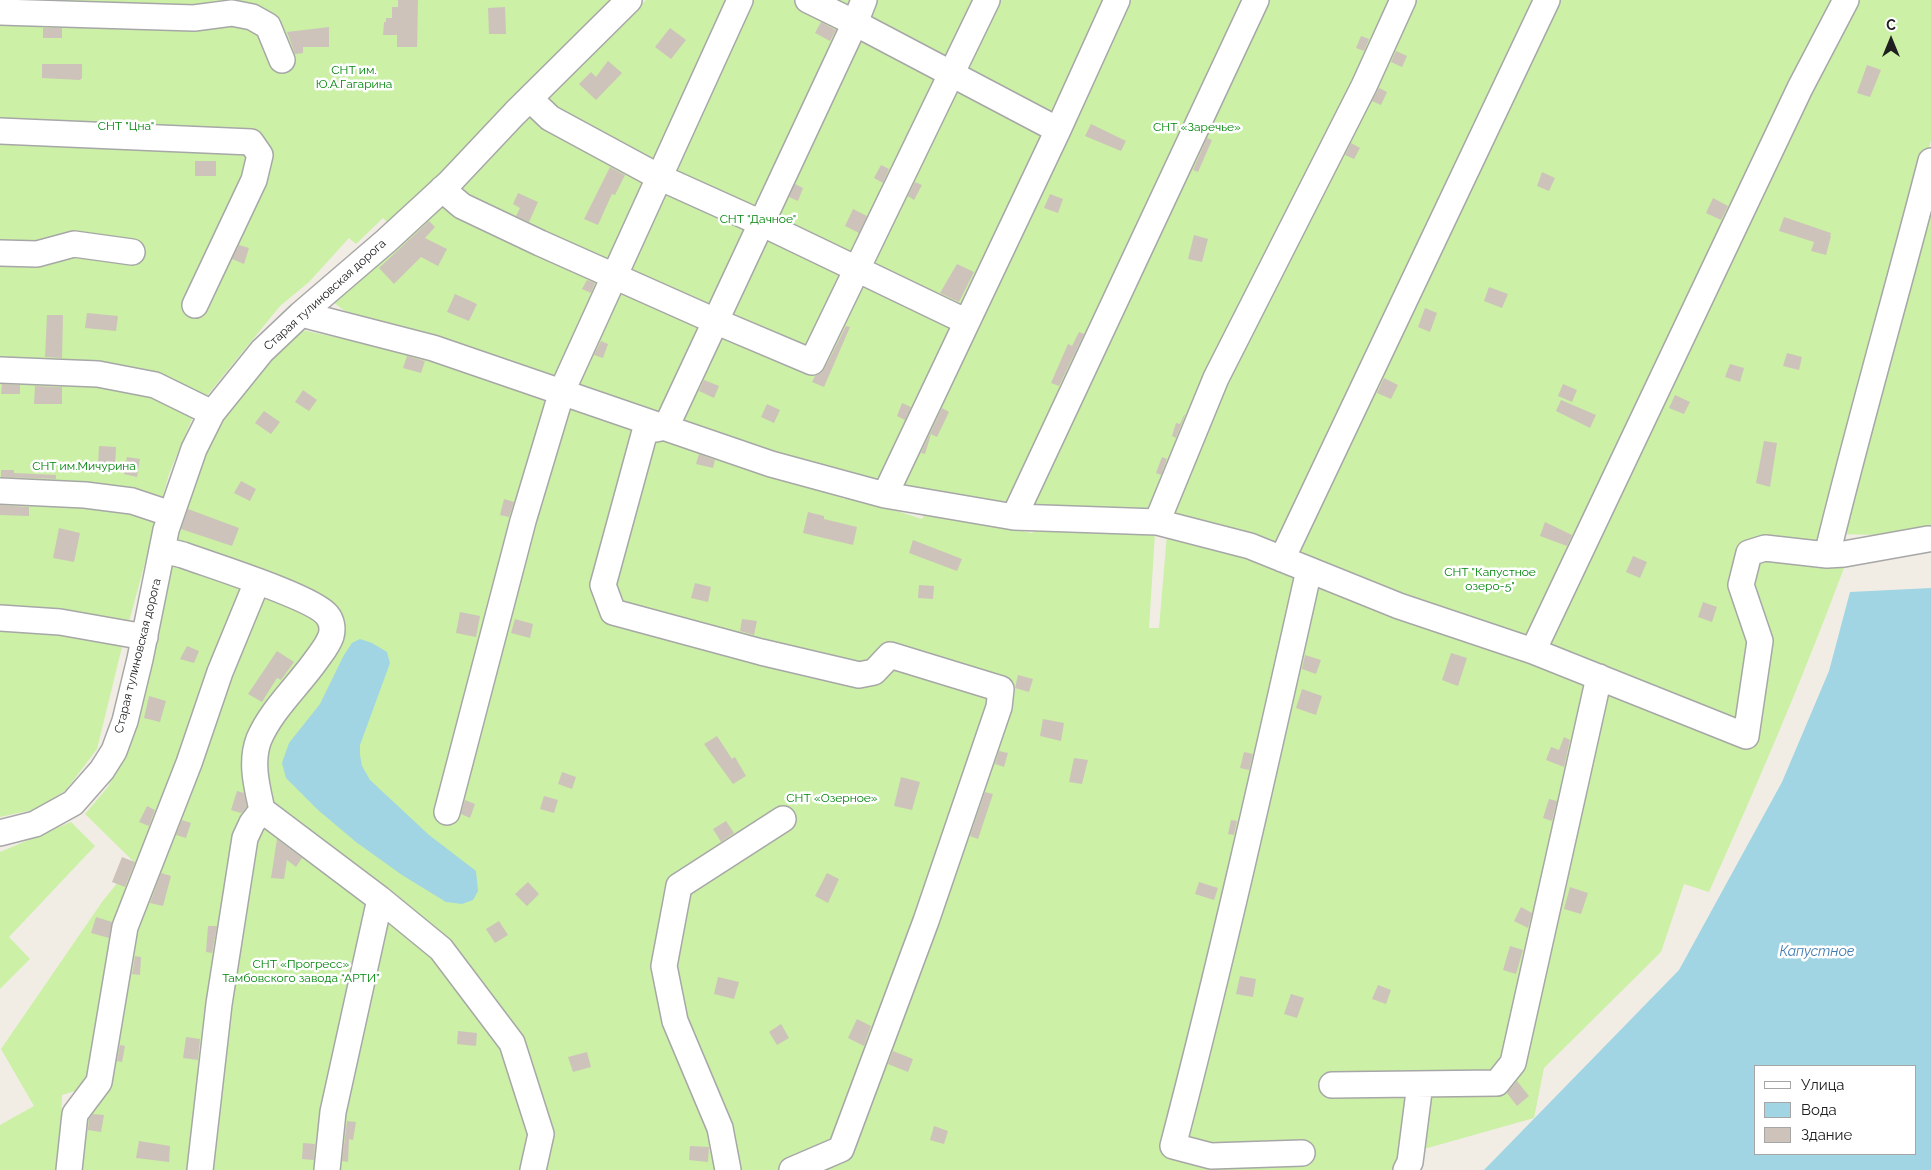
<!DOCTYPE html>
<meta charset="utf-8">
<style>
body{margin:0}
#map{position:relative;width:1931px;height:1170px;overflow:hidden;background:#f1ede5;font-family:Raleway,sans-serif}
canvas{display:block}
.legend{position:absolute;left:1754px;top:1065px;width:162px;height:90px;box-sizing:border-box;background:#fff;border:1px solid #a6a6a6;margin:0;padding:6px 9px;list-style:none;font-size:15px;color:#202020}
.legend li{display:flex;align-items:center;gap:10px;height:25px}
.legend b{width:25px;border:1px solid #a6a6a6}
.north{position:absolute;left:1866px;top:15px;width:50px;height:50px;-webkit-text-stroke:4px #fff;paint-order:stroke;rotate:0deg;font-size:14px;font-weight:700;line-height:20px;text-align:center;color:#202020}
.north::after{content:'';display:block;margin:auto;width:18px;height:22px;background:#202020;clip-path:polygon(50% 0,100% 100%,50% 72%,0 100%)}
</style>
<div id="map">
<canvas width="1931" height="1170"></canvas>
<ul class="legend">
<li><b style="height:6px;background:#fff"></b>Улица</li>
<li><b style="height:14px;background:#a1d5e3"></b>Вода</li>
<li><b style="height:14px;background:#cec3ba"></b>Здание</li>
</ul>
<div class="north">С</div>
</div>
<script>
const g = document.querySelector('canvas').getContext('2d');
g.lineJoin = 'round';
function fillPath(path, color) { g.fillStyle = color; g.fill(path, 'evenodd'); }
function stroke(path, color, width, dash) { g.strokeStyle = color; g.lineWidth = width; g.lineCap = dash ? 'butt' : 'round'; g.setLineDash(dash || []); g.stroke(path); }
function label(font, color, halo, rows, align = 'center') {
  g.font = font + ' Raleway,sans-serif'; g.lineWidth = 5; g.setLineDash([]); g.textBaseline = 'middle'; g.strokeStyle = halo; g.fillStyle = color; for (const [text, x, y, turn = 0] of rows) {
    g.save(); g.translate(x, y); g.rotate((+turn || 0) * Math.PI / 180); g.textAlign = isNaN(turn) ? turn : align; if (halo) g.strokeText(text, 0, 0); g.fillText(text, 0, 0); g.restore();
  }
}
const grass = new Path2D(`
 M0 0H616L389 224 383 218 356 244 349 238 309 282 280 306 201 403 0 369Z
 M646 0H1106L877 491 345 311 330 300 537 106Z
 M1117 0H1394L1156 513 1062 518 896 497Z
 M1404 0H1931V140L1816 567 1844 568C1803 678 1757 785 1709 892L1684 884 1661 952 1544 1068 1534 1118 1417 1151 1407 1170H74L81 1089 62 1095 59 1170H0V1125L34 1106 1 1049 102 902 134 862 85 814 108 787 130 742 171 545 204 451 231 408 283 343 302 330 443 360 811 487 845 499 847 495 922 519 927 510 1031 533 1042 529 1155 533 1149 628H1159L1167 534 1191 451Z
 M1931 176V536L1835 534Z
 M0 378 128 384 194 414 169 474 120 655 97 749 66 790 37 809 0 817Z
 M71 822 95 846 9 937 30 959 0 989V852Z`);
const water = new Path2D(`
 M1931 588V1170H1484L1679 970 1782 782 1829 671 1850 592ZM1915 1066V1154H1755V1066Z
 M360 639 372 643 387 652 390 663 360 745V755L362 766 370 780 429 835 476 871 478 891 473 900 462 904 446 902 402 875 356 842 318 810 286 778 282 763 289 743 320 704 344 655 352 643Z`);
const building = new Path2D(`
 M398 0H418L417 47H397V35H383L384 22H386V18H392V7H398Z
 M505 7 506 34H489L488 8Z
 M821 22 836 30 830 41 815 33Z
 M329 27V47H303V53L295 54 287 32Z
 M43 28H62V38H43Z
 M670 28 686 40 671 59 655 47Z
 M1361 36 1369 39 1364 51 1356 48Z
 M1396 51 1407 56 1402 67 1391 62Z
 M608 61 622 73 596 100 579 84 591 72 596 77Z
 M42 64H82V78L80 80 42 78Z
 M1867 65 1881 70 1870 97 1857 93Z
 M1379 88 1387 92 1381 105 1372 101Z
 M1091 124 1126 141 1121 151 1085 136Z
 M1207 138 1212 140 1198 172 1193 170Z
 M1351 143 1360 148 1354 159 1345 155Z
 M195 161H216V176H195Z
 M881 165 889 169 883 183 874 178Z
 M610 167 625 175 615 195 612 194 598 225 584 219Z
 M1542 172 1555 178 1549 191 1537 186Z
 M915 182 922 185 914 200 908 196Z
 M795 184 803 188 798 201 789 197Z
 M518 193 538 202 529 222 516 216 520 208 513 204Z
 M1050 194 1063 199 1058 213 1044 208Z
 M1713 198 1728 206 1721 220 1706 213Z
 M853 209 867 216 859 233 845 226Z
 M1784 217 1831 233 1830 236H1831L1826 255 1811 251 1814 242 1779 231Z
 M429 221 435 227 425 238 447 249 438 266 421 257 394 284 379 268Z
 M1194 235 1208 239 1202 262 1188 259Z
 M239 245 249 248 244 264 232 259Z
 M957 264 974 272 959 302 940 293Z
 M587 280 595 283 591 293 582 289Z
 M1489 287 1508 294 1502 308 1484 301Z
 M455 294 477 304 469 321 447 312Z
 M1425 308 1437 313 1430 332 1418 327Z
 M87 313 118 316 116 331 85 328Z
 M47 315H63L62 358 45 357Z
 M846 326 850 327 824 387 812 382 815 376 821 373 825 368Z
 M1079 332 1084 334 1059 386 1051 383 1068 344 1072 346Z
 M601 341 608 344 603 358 594 355Z
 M1787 353 1802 357 1799 370 1783 366Z
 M407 356 425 361 421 373 403 368Z
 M1730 364 1744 368 1740 382 1725 377Z
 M1384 378 1398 385 1391 399 1377 393Z
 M704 380 719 386 714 398 699 391Z
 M2 384 20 385V394H1Z
 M1563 384 1577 390 1572 402 1558 396Z
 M35 386 62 387V404H34Z
 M303 390 317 400 309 411 295 402Z
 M1675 395 1690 402 1684 414 1669 408Z
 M1561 400 1596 415 1590 428 1556 411Z
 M902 403 911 407 905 420 897 416Z
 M767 404 780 410 774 423 761 417Z
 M942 408 949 412 937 437 931 434 925 454 921 453Z
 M264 411 280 422 271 434 255 423Z
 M1184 415H1185L1175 440 1176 438 1172 436 1176 423 1180 424Z
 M1764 441 1777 443 1770 487 1756 483Z
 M99 446 116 447 115 467 98 465Z
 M699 454 715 460 713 468 696 464Z
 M127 457 140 459 137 477 124 474Z
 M1162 457 1167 459 1161 475 1156 473Z
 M1 470H14V473L56 475V479L1 477Z
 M241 481 256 489 250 501 234 493Z
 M504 499 514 502 509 517 500 515Z
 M0 505 29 507V516L0 515Z
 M188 509 239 528 232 546 181 529Z
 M808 512 824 516V519L857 527 853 545 803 533Z
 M1545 522 1572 535 1567 546 1540 536Z
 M59 528 80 533 74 562 53 558Z
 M913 540 962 559 957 571 909 553Z
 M1633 556 1647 562 1640 578 1626 572Z
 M695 583 711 587 708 602 691 598Z
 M919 585 934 586 933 599 918 598Z
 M1703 602 1717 607 1712 622 1698 617Z
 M460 612 480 616 476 637 456 633Z
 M515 619 533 624 530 638 511 633Z
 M742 619 757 621 754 635 740 631Z
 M187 646 199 651 194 663 180 659Z
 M277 651 294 662 281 680 277 678 262 702 248 694Z
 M1451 653 1467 658 1458 686 1442 680Z
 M1305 655 1321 660 1316 674 1302 669Z
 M1018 675 1033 679 1029 692 1015 688Z
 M1302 689 1322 696 1316 715 1296 708Z
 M149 696 166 701 160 722 144 718Z
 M1043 719 1064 723 1061 741 1040 736Z
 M717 736 732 759 735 757 746 776 733 784 704 744Z
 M1564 737 1570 740 1564 767 1546 760 1551 747 1559 750Z
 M999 751 1008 753 1004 767 995 764Z
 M1244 752 1253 754 1249 770 1240 768Z
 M1074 758 1088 760 1082 784 1069 782Z
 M562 772 576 777 572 789 558 784Z
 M901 777 920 782 912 810 894 806Z
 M237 791 244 793 247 807 241 813 231 810Z
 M985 792 993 794 978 839 970 836Z
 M544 796 558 800 554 813 540 809Z
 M1549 799 1557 801 1552 821 1543 818Z
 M465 800 475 804 470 818 461 814Z
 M147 806 155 810 149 826 139 822Z
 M182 820 191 823 186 838 176 835Z
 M1231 820 1237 821 1234 835 1228 834Z
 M726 821 734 833 721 842 713 829Z
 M277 839 302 858 296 867 287 860 284 879 271 878Z
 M122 857 135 862 125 887 112 882Z
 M161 873 171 876 163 906 150 903Z
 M827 873 839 879 828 903 815 896Z
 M528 882 539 894 527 906 515 894Z
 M1199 882 1218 888 1214 900 1195 894Z
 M1570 887 1588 893 1581 914 1564 909Z
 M1521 907 1532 913 1528 928 1514 921Z
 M96 917 112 922 109 938 91 933Z
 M499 921 508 935 495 943 486 929Z
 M208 926H217L212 953 206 952Z
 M1510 946 1523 950 1516 974 1503 970Z
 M135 956 141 957 140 975 132 974Z
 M1240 976 1256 979 1253 997 1236 994Z
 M718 977 739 982 734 999 714 994Z
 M1378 985 1391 990 1386 1004 1372 999Z
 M1291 994 1304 998 1297 1018 1284 1014Z
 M857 1019 871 1026 864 1046 848 1038Z
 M781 1024 789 1038 777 1045 769 1032Z
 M458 1031 477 1033 476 1046 457 1044Z
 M186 1037 200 1039 198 1060 183 1058Z
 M120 1045 125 1046 122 1062 117 1061Z
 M893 1051 913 1059 908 1072 888 1064Z
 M587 1052 591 1067 573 1072 568 1057Z
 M1517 1081 1529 1096 1517 1106 1507 1093Z
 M93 1114 104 1115 101 1132 88 1130 89 1119Z
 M347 1121 356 1122 353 1140 349 1139 348 1162 342 1161Z
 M934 1126 948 1131 944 1144 930 1140Z
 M139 1141 170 1146 169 1162 136 1158Z
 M303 1143 315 1144 314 1160 302 1159Z
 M690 1146 709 1147 708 1162 689 1160Z`);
const minor = new Path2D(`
 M808 0 855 23 864 0
 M0 12 194 18 232 13 252 17 268 26 282 60
 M530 99 550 118 659 177 761 223 967 322
 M0 131 251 142 260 155 254 180 195 305
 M442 189 462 206 540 243 715 321 812 362 987 0
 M0 253 37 254 74 244 132 252
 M301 314 433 348 771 464 885 495 1014 517 1157 522 1250 546 1399 606 1533 651 1746 736 1760 641 1741 585 1749 553 1765 548 1827 555
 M0 370 98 374 155 385 212 413
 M0 491 85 495 132 501 171 514
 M885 495 1058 130 1117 0
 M1014 517 1256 0
 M1157 522 1216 378 1364 86 1403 0
 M1928 539 1844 554 1827 555C1859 423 1897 293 1931 161
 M163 550 183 555C210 565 313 597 327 615 332 621 333 629 331 636 328 645 322 652 317 659 298 686 272 709 259 739 250 762 257 787 262 810L380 899 441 949 512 1043 541 1134 533 1170
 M1282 559 1547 0
 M0 618 60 622 145 637
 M1533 651 1800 88 1846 0
 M447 812 523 521 562 391 740 0
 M0 833 35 824 73 803 102 770 114 751 125 721 140 659 166 530 194 449 212 413 262 351 301 314 386 241 449 183 515 113 629 0
 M1332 1085 1497 1083 1513 1063 1599 677
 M1302 1153 1211 1156 1173 1146C1223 955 1266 762 1309 570
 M69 1170 75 1114 99 1082 125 927 189 763 220 672 257 582
 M200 1170 219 1004 245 838 252 823 262 810
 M327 1170 333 1112 380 899
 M728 1170 720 1128 675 1021 664 966 679 886 783 819
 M792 1170 841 1149 926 921 999 707 1001 689 890 655 874 672 859 675 761 652 613 612 603 585 645 431 666 427 855 23 1058 130
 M1406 1170 1410 1162 1420 1084`);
const parkNames = [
 ["СНТ им.",354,70],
 ["Ю.А.Гагарина",354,84],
 ["СНТ \"Цна\"",126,126],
 ["СНТ «Заречье»",1197,127],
 ["СНТ \"Дачное\"",758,219],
 ["СНТ им.Мичурина",84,466],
 ["СНТ \"Капустное",1490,572],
 ["озеро-5\"",1490,586],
 ["СНТ «Озерное»",832,798],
 ["СНТ «Прогресс»",301,964],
 ["Тамбовского завода “АРТИ”",301,978]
];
const streetNames = [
 ["Старая тулиновская дорога",325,295,-42],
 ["Старая тулиновская дорога",138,656,-76]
];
const waterNames = [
 ["Капустное",1817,952]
];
fillPath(grass, '#cbf0a6');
fillPath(water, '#a1d5e3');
fillPath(building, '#cec3ba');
stroke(minor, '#a7a7a7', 28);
stroke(minor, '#fff', 25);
label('12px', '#01850a', '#fff', parkNames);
label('12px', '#202020', '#fff', streetNames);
label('italic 14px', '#3f7ab2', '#fff', waterNames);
</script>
